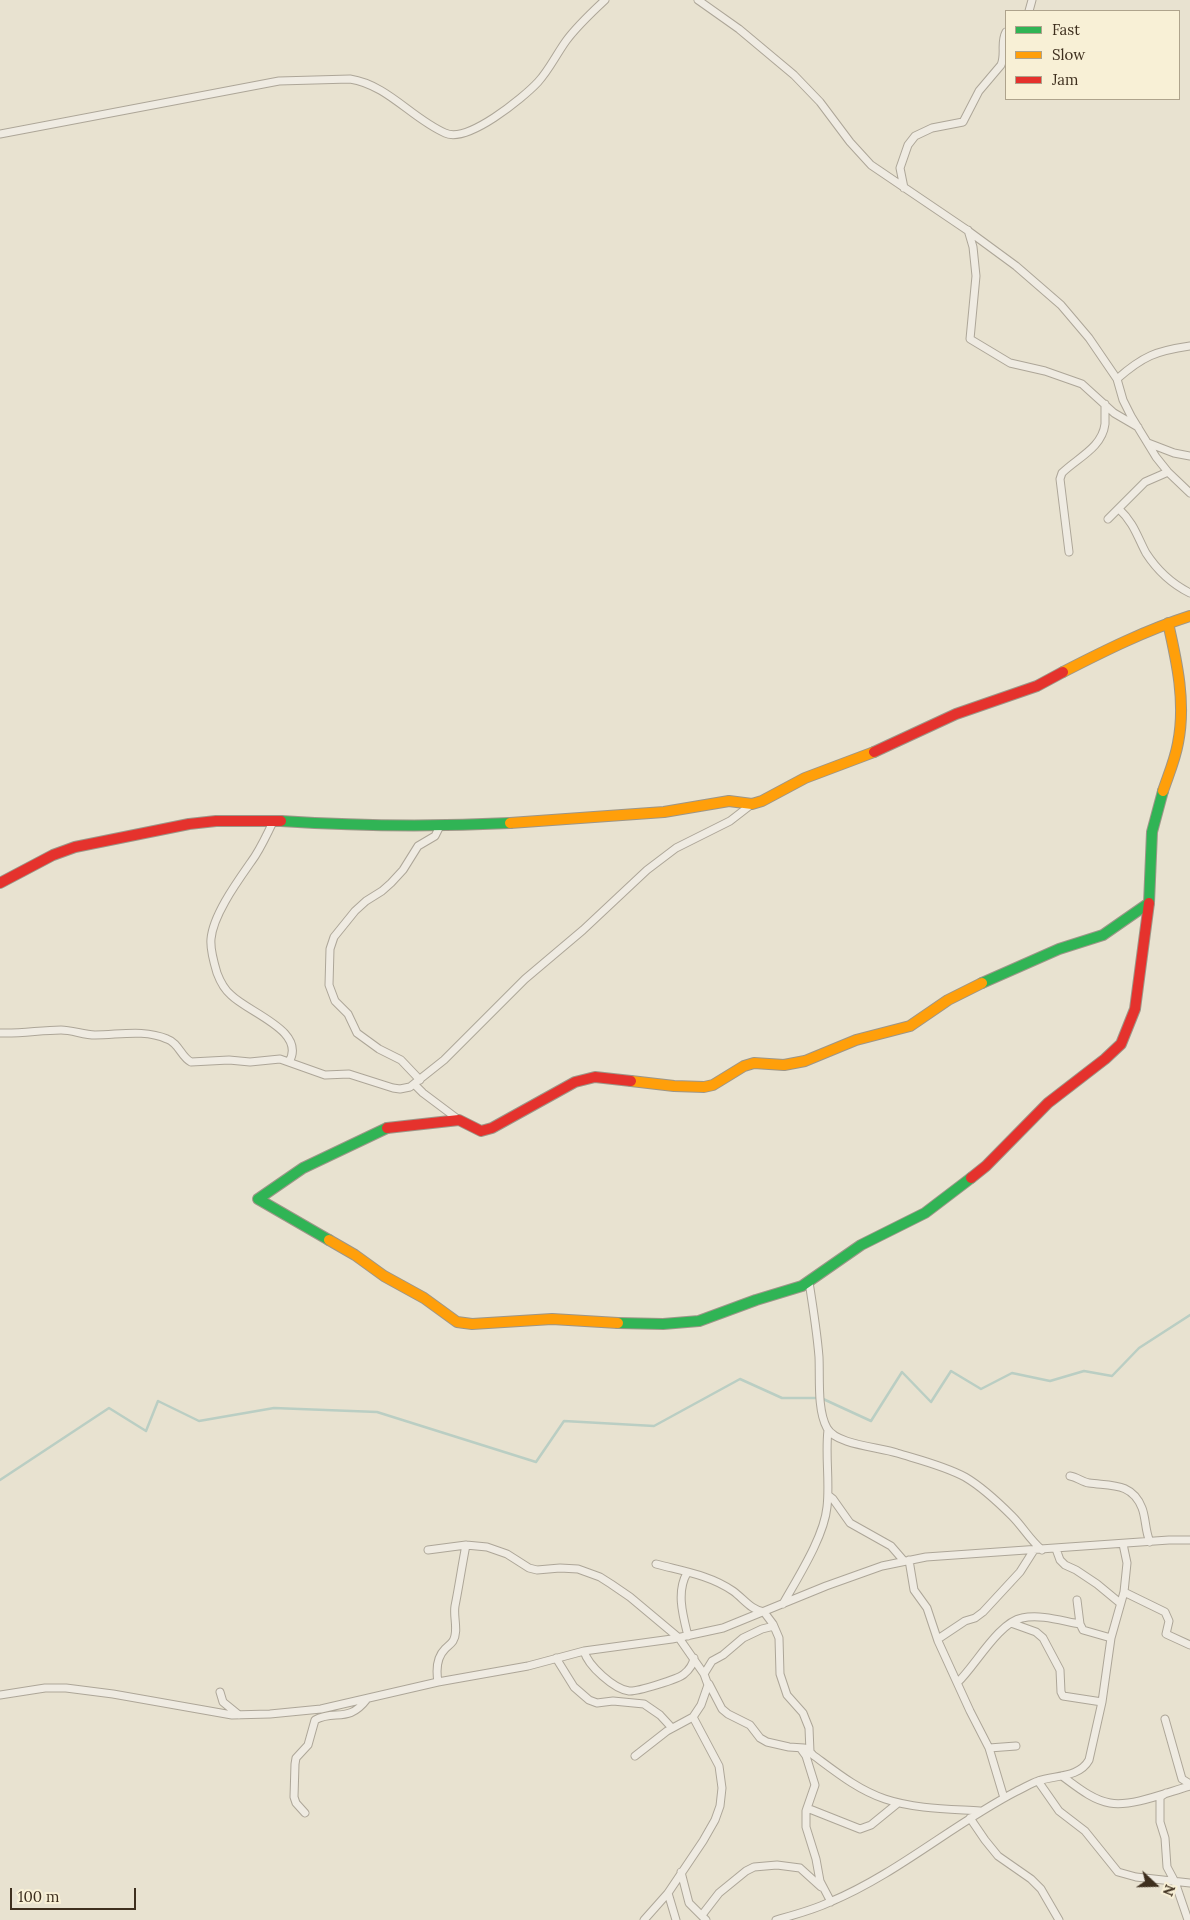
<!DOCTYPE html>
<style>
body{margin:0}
#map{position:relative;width:1190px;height:1920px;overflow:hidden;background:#e8e2d0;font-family:Lora,serif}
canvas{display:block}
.legend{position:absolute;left:1005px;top:10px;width:175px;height:90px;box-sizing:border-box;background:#f8f0d6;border:1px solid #aea38c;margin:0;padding:6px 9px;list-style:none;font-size:15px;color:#3e2f1e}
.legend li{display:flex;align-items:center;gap:10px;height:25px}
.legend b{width:25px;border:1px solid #aea38c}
.north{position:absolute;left:1130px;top:1860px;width:50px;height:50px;-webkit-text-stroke:4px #f8f0d6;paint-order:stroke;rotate:111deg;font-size:14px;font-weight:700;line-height:20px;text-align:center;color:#3e2f1e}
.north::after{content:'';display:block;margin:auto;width:18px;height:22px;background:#3e2f1e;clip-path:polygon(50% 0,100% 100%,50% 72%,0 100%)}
.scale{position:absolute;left:10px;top:1888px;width:126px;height:22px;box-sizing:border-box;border:2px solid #3e2f1e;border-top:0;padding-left:6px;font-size:15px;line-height:18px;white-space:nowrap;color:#3e2f1e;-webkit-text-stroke:4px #f8f0d6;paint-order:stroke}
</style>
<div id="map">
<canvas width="1190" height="1920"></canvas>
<ul class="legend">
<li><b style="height:6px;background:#30b455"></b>Fast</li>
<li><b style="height:6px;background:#ff9f0a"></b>Slow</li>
<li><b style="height:6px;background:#e5322d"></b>Jam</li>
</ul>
<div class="north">N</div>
<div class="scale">100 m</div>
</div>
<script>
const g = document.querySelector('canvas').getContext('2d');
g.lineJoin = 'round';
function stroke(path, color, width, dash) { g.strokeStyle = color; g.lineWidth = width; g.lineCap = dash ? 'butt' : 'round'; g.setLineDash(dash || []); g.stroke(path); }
const stream = new Path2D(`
 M0 1480 109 1408 146 1431 158 1401 199 1421 274 1408 377 1412 536 1462 564 1421 654 1426 740 1379 782 1398H821L871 1421 902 1372 931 1402 951 1371 981 1389 1012 1373 1050 1381 1084 1371 1112 1376 1139 1348 1190 1315`);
const street = new Path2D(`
 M698 0 739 29 794 75 820 102 850 142 871 165 967 230 1016 266 1061 305 1089 338 1117 379 1123 400 1131 416 1156 457 1168 472 1190 493
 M1029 11 1032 0
 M0 134 279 81 350 79C388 85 411 118 445 133 467 144 523 98 538 82 549 70 556 55 566 41 577 26 591 13 605 0
 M904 188 900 168 908 145 915 136 932 128 963 122 979 91 1001 65C1006 54 1000 43 1006 32
 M968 230 973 247 976 276 970 339 1010 363 1045 371 1082 384 1114 413 1138 427
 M1117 379C1143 356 1156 351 1190 346
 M1148 443 1174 453 1190 456
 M1119 509C1134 523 1137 536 1146 553 1157 570 1172 584 1190 593
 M1108 519 1145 482 1168 472
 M1069 552 1060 479 1062 473C1077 458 1102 448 1105 424 1105 417 1105 411 1105 404
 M273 822C266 836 260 850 251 862 237 882 213 915 211 939 210 949 214 963 217 973 220 981 225 990 231 995 249 1013 307 1031 289 1062
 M0 1033C21 1034 41 1030 61 1030 72 1030 84 1035 95 1035 119 1035 144 1029 167 1039 179 1043 181 1057 191 1062L229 1060 250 1062 280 1059 325 1075 349 1074 393 1088 400 1089 410 1087 444 1060 525 979 583 930 647 870 676 848 730 821 752 804
 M420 1080 401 1060 379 1049 357 1033 348 1014 335 1001 329 985 330 949 334 937 355 911 366 901 382 891 391 883 403 870 418 846 435 836 440 826
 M414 1084 423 1093 459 1120
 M809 1282C813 1307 817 1332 819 1357 820 1378 817 1410 827 1428 836 1445 880 1447 897 1453 920 1460 945 1466 965 1477 982 1487 998 1502 1012 1516 1023 1527 1030 1540 1042 1550
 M1070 1476C1077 1477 1082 1482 1089 1483 1110 1486 1132 1482 1142 1508 1146 1518 1145 1531 1150 1542
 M828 1495 833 1499 850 1523 891 1546 904 1561
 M1056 1549 1060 1560 1065 1565 1076 1570 1097 1584 1120 1603
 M428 1550 466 1545 487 1547 507 1554 529 1568 537 1570 560 1568 578 1569 600 1577 611 1584 630 1597 679 1638 704 1674 708 1685 701 1705 693 1717 719 1766 722 1788 720 1806 715 1820 703 1841 668 1893 644 1920
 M909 1560 914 1590 927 1608 938 1641 970 1711 989 1748 1004 1798
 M656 1564C682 1571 710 1575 733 1591 744 1599 751 1610 764 1612L773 1624 779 1638 780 1674 787 1695 803 1713 809 1728 810 1752 813 1755C836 1772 858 1790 885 1799 915 1809 949 1809 980 1811
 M687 1573C676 1592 683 1616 688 1636
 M1124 1592 1165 1612 1169 1621 1166 1634 1190 1645
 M1077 1600 1080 1624 1083 1630 1111 1638
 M783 1604C798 1577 824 1537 827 1507 830 1481 825 1456 828 1430
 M1011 1623 1036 1632 1043 1638 1060 1670 1061 1692 1063 1696 1102 1702
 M938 1639 965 1621 975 1618 983 1612 1020 1572 1034 1550
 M584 1651C588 1666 614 1689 629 1691 636 1692 679 1679 684 1674 689 1670 693 1664 694 1658
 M556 1658 574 1687 589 1700 597 1703 613 1701 644 1704 660 1715 672 1728
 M704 1674 712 1661 723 1655 743 1638 762 1629 774 1626
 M438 1682C436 1670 436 1658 445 1649 448 1646 451 1644 453 1641 459 1631 453 1617 455 1606 459 1586 462 1565 466 1545
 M958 1682C975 1666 999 1622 1022 1618 1041 1614 1062 1621 1080 1624
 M709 1684 722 1709 728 1714 750 1725 760 1738 767 1742 789 1747 804 1748
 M220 1692 223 1702 239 1715
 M0 1695 45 1688H66L113 1694 232 1715 270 1714 321 1709 438 1682 528 1666 584 1651 672 1639 723 1628 826 1586 882 1566 926 1557 1169 1540H1190
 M1165 1719 1182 1779 1190 1784
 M989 1748 1016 1746
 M801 1749 806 1756 815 1785 806 1811V1827L816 1859 820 1881 831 1902
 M635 1756 667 1731 693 1717
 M1062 1776C1076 1786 1092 1800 1110 1803 1132 1807 1168 1792 1190 1786
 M1038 1781 1059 1811 1085 1831 1118 1872 1136 1877 1190 1883
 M1166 1793 1160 1797V1822L1165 1838 1167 1867 1175 1882 1188 1920
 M807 1808 860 1829 871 1825 898 1803
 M305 1813 296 1803 294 1797 295 1764 296 1758 308 1745 315 1720C335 1709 348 1724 367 1699
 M970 1818 985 1840 998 1856 1031 1879 1041 1889 1059 1920
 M681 1872 689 1903 706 1920
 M668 1893 676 1920
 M702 1915 719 1893 746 1871 754 1867 777 1865 800 1868 821 1887
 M776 1920C794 1915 813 1910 830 1902 897 1874 953 1824 1017 1791 1024 1788 1031 1783 1038 1781 1055 1775 1079 1778 1089 1760L1102 1702 1111 1638 1124 1592 1127 1563 1123 1544`);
const fast = new Path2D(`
 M281 821C357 826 433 827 510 823
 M982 983 1059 949 1103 935 1149 903 1152 832 1163 791
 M329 1240 258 1199 303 1168 387 1128
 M618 1323 663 1324 699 1321 756 1300 802 1286 861 1245 925 1213 971 1178`);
const slow = new Path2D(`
 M1063 672C1104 651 1146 630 1190 616
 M1163 791C1168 776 1175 760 1178 743 1186 703 1177 662 1168 623
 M510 823 664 812 729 801 752 804 762 801 805 778 874 752
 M631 1081 674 1086 704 1087 713 1085 744 1066 754 1063 784 1065 805 1061 856 1040 910 1026 948 1000 982 983
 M329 1240 355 1255 384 1276 424 1298 457 1322 472 1324 552 1319 618 1323`);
const jam = new Path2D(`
 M874 752 956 714 1037 686 1063 672
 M0 883 53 855 75 847 189 824 216 821H281
 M387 1128 459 1120 481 1131 492 1128 575 1082 595 1077 631 1081
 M971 1178 986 1166 1048 1103 1105 1059 1121 1044 1135 1009 1149 903`);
stroke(stream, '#bacec3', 2.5);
stroke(street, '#ada698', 9);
stroke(fast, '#9d9688', 12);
stroke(slow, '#9d9688', 12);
stroke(jam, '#9d9688', 12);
stroke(street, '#efebe2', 7);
stroke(fast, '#30b455', 10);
stroke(slow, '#ff9f0a', 10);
stroke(jam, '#e5322d', 10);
</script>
